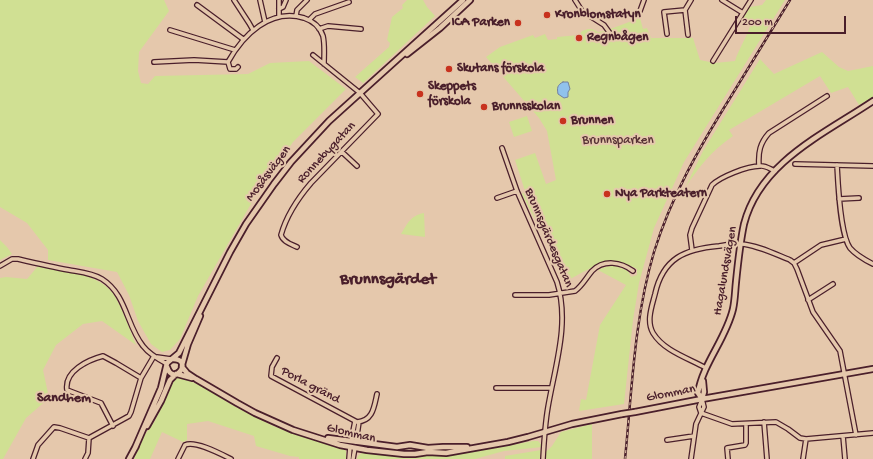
<!DOCTYPE html>
<meta charset="utf-8">
<style>
body{margin:0}
#map{position:relative;width:873px;height:459px;overflow:hidden;background:#e5c8ac;font-family:"Gochi Hand",sans-serif}
canvas{display:block}
.scale{position:absolute;left:735px;top:16px;width:111px;height:18px;box-sizing:border-box;border:2px solid #4a1f2b;border-top:0;padding-left:5px;font-size:12px;line-height:14px;white-space:nowrap;color:#4a1f2b;-webkit-text-stroke:3px #e5c8ac;paint-order:stroke}
</style>
<div id="map">
<canvas width="873" height="459"></canvas>
<div class="scale">200 m</div>
</div>
<script>
const g = document.querySelector('canvas').getContext('2d');
g.lineJoin = 'round';
function fillPath(path, color) { g.fillStyle = color; g.fill(path, 'evenodd'); }
function stroke(path, color, width, dash) { g.strokeStyle = color; g.lineWidth = width; g.lineCap = dash ? 'butt' : 'round'; g.setLineDash(dash || []); g.stroke(path); }
function label(font, color, halo, rows, align = 'center') {
  g.font = font + ' "Gochi Hand",sans-serif'; g.lineWidth = 4; g.setLineDash([]); g.textBaseline = 'middle'; g.strokeStyle = halo; g.fillStyle = color; for (const [text, x, y, turn = 0] of rows) {
    g.save(); g.translate(x, y); g.rotate((+turn || 0) * Math.PI / 180); g.textAlign = isNaN(turn) ? turn : align; if (halo) g.strokeText(text, 0, 0); g.fillText(text, 0, 0); g.restore();
  }
}
const green = new Path2D(`
 M0 0H164L169 11 139 52 138 71 141 83 148 84 155 76 248 74 270 63 309 61 346 89 293 142 259 190 198 296 180 339 170 350 162 352 151 344 138 321 129 295 117 272 48 260V250L27 223 0 207Z
 M407 0H423L427 7 435 16 363 83 355 77 389 47 390 43 387 40 392 17 403 8 402 5Z
 M766 0H785L684 162 654 228 639 283 633 320 624 404 579 411 581 399 586 400 600 325 626 285 598 270C610 264 616 265 628 271L631 277 637 275V269C633 267 627 264 622 263 602 258 585 272 568 280 553 251 536 223 522 194L525 191 515 160 535 153 546 184 556 180 547 131 539 118 486 57 500 47 533 35 535 38 545 34 548 40 557 39V37L579 35 582 31 588 29H592L598 32 605 31 640 18 643 29 647 28 651 38H693L700 60 715 63 735 61C739 48 746 39 750 26L742 19 750 7 762 5Z
 M822 52 839 67 848 71 873 66V97L859 105 848 87 831 93 820 76 729 130 733 136C711 151 699 167 685 188L703 151 760 59 774 74Z
 M527 116 532 131 514 137 509 122Z
 M424 213 425 237 401 234C408 223 410 216 424 213Z
 M0 240 7 247 12 254 0 260Z
 M38 266C63 271 94 272 112 292 120 302 131 332 136 345L102 321 83 324 56 345 43 370 49 398 26 418 3 459H0V278L6 277 27 279Z
 M179 377 202 386 232 405 273 426 293 433 342 448 346 451V459H299V457L290 456 256 446 254 436 208 421 187 424V440L183 442 162 432 150 459H134L144 436 155 421 174 378Z
 M592 424V459H545L546 452 552 446 561 432Z
 M533 441H538L541 444 542 447 504 451 475 459H357L358 456 362 453 371 452 397 455 410 458 425 453 444 454 502 447Z
 M541 450 540 459H505V456Z`);
const water = new Path2D(`
 M563 82H568L570 89 568 92V97L564 98 558 94C557 88 557 85 563 82Z`);
const street = new Path2D(`
 M234 0 249 23 253 30
 M260 0 265 22
 M575 0 582 11 604 25 612 36
 M722 0 743 13
 M197 5 243 39
 M279 9 283 7 286 0
 M640 11 644 0
 M296 16 297 10 307 0
 M279 17V0
 M309 20 315 14 349 2
 M319 29 328 26 361 29
 M170 30 235 50
 M667 34 664 12 685 10
 M688 35 685 10 691 0
 M713 61 751 0
 M154 62 194 60 228 62
 M238 67 236 69H230L228 62C243 35 270 8 304 18 313 21 320 27 323 36 325 45 324 55 324 64
 M502 148 517 191 557 282C570 323 555 366 548 407 545 424 544 441 543 459
 M342 152 357 166
 M795 164 873 166
 M837 165C838 184 840 234 850 248 856 255 865 260 873 264
 M759 166C758 152 760 143 769 133L827 96
 M497 198 517 191
 M839 199 859 198
 M297 247C291 244 283 242 281 235 286 217 299 197 311 183L378 114 360 93 313 55
 M692 250 690 235 692 228 712 185C720 177 747 166 760 166 765 165 770 169 775 171
 M794 263 821 245 846 239
 M0 266 12 259H18C35 263 52 267 69 270 80 272 92 273 102 279 127 295 126 325 143 346 149 354 158 359 167 364
 M515 295H549L575 291C582 286 586 278 592 271 604 259 621 262 633 271
 M808 300 833 284
 M157 357 171 359
 M277 358 272 367 271 376 357 422C373 421 374 407 377 394
 M706 368C688 358 664 351 653 333 646 321 652 306 655 294 663 258 685 249 719 246 726 245 734 243 741 244 757 245 775 254 790 260L794 263 797 269 813 312 840 351 856 435
 M496 388H551
 M701 413 732 424 776 422 788 429 800 438 806 439 873 433
 M701 413 699 407 702 399
 M764 422 767 459
 M113 426 101 403 67 390C64 371 88 360 103 356L116 363 141 378
 M843 436 845 459
 M667 440 694 436
 M351 441 355 421
 M356 442 359 422
 M33 459 38 445 54 427 60 428 89 438 129 416 131 412 141 378 154 356
 M85 459 88 453 89 438
 M178 459 185 445C195 440 221 454 231 459
 M349 459 350 447
 M353 459 355 448
 M691 459 696 424 704 407 702 399
 M728 459 727 448 745 445 746 443V424
 M803 459 806 439`);
const secondary = new Path2D(`
 M407 54 440 28 470 0
 M182 365 188 344 200 316
 M167 367C174 388 194 359 173 359
 M182 367 187 373 196 379 237 403 255 413 293 430 340 445 367 450 404 454H415L428 452 446 453 508 442 528 437 572 424 622 414
 M177 374 192 378
 M702 399 698 393C703 363 726 339 733 309 735 300 735 291 736 282 738 262 740 243 744 224 760 162 824 134 873 101
 M702 399 704 392 703 381
 M635 412 702 399 873 369
 M147 426 161 401 170 380 176 374
 M328 438 397 447 410 445 428 448 443 447H467
 M135 448 161 388 167 363 179 353 230 252 246 224 274 184 291 162 329 121 463 0
 M129 459 136 446`);
const rail = new Path2D(`
 M625 459C632 390 634 319 654 252 671 197 699 148 730 98 750 65 770 33 790 0`);
const secondaryBridge = new Path2D(`
 M622 414 635 412`);
const markers = [
 [547,15,4,"#c8321e"],
 [518,23,4,"#c8321e"],
 [579,38,4,"#c8321e"],
 [449,69,4,"#c8321e"],
 [420,94,4,"#c8321e"],
 [484,107,4,"#c8321e"],
 [563,121,4,"#c8321e"],
 [607,194,4,"#c8321e"]
];
const poiNames = [
 ["Kronblomstatyn",555,15],
 ["ICA Parken",510,23,"right"],
 ["Regnbågen",587,38],
 ["Skutans förskola",457,69],
 ["Skeppets",428,87],
 ["förskola",428,102],
 ["Brunnsskolan",492,107],
 ["Brunnen",571,121],
 ["Nya Parkteatern",615,194]
];
const parkNames = [
 ["Brunnsparken",618,141]
];
const streetNames = [
 ["Ronnebygatan",327,153,-47],
 ["Mosåsvägen",269,174,-53],
 ["Brunnsgärdesgatan",548,238,67],
 ["Hagalundsvägen",726,271,-80],
 ["Porla gränd",310,386,28],
 ["Glomman",671,394,-11],
 ["Glomman",351,434,13]
];
const neighbourhoodNames = [
 ["Sandhem",64,399]
];
const districtNames = [
 ["Brunnsgärdet",388,280]
];
fillPath(green, '#d0e093');
fillPath(water, '#90c2ec');
stroke(water, '#74819f', 1);
stroke(street, '#4a1f2b', 6);
stroke(secondary, '#4a1f2b', 8);
stroke(street, '#e5c8ac', 3.5);
stroke(secondary, '#e5c8ac', 4.5);
stroke(rail, '#4a1f2b', 2.5);
stroke(rail, '#e5c8ac', 1, [3]);
stroke(secondaryBridge, '#4a1f2b', 8, []);
stroke(secondaryBridge, '#e5c8ac', 4.5);
for (const [x, y, r, color] of markers) { const dot = new Path2D(); dot.arc(x, y, r, 0, 2 * Math.PI); g.fillStyle = color; g.fill(dot); stroke(dot, '#e5c8ac', 1.5); }
label('bold 13px', '#4a1f2b', '#e5c8ac', poiNames, 'left');
label('13px', '#573235', '#e5c8ac', parkNames);
label('13px', '#4a1f2b', '#e5c8ac', streetNames);
label('bold 14px', '#4a1f2b', '#e5c8ac', neighbourhoodNames);
label('bold 17px', '#4a1f2b', '#e5c8ac', districtNames);
</script>
